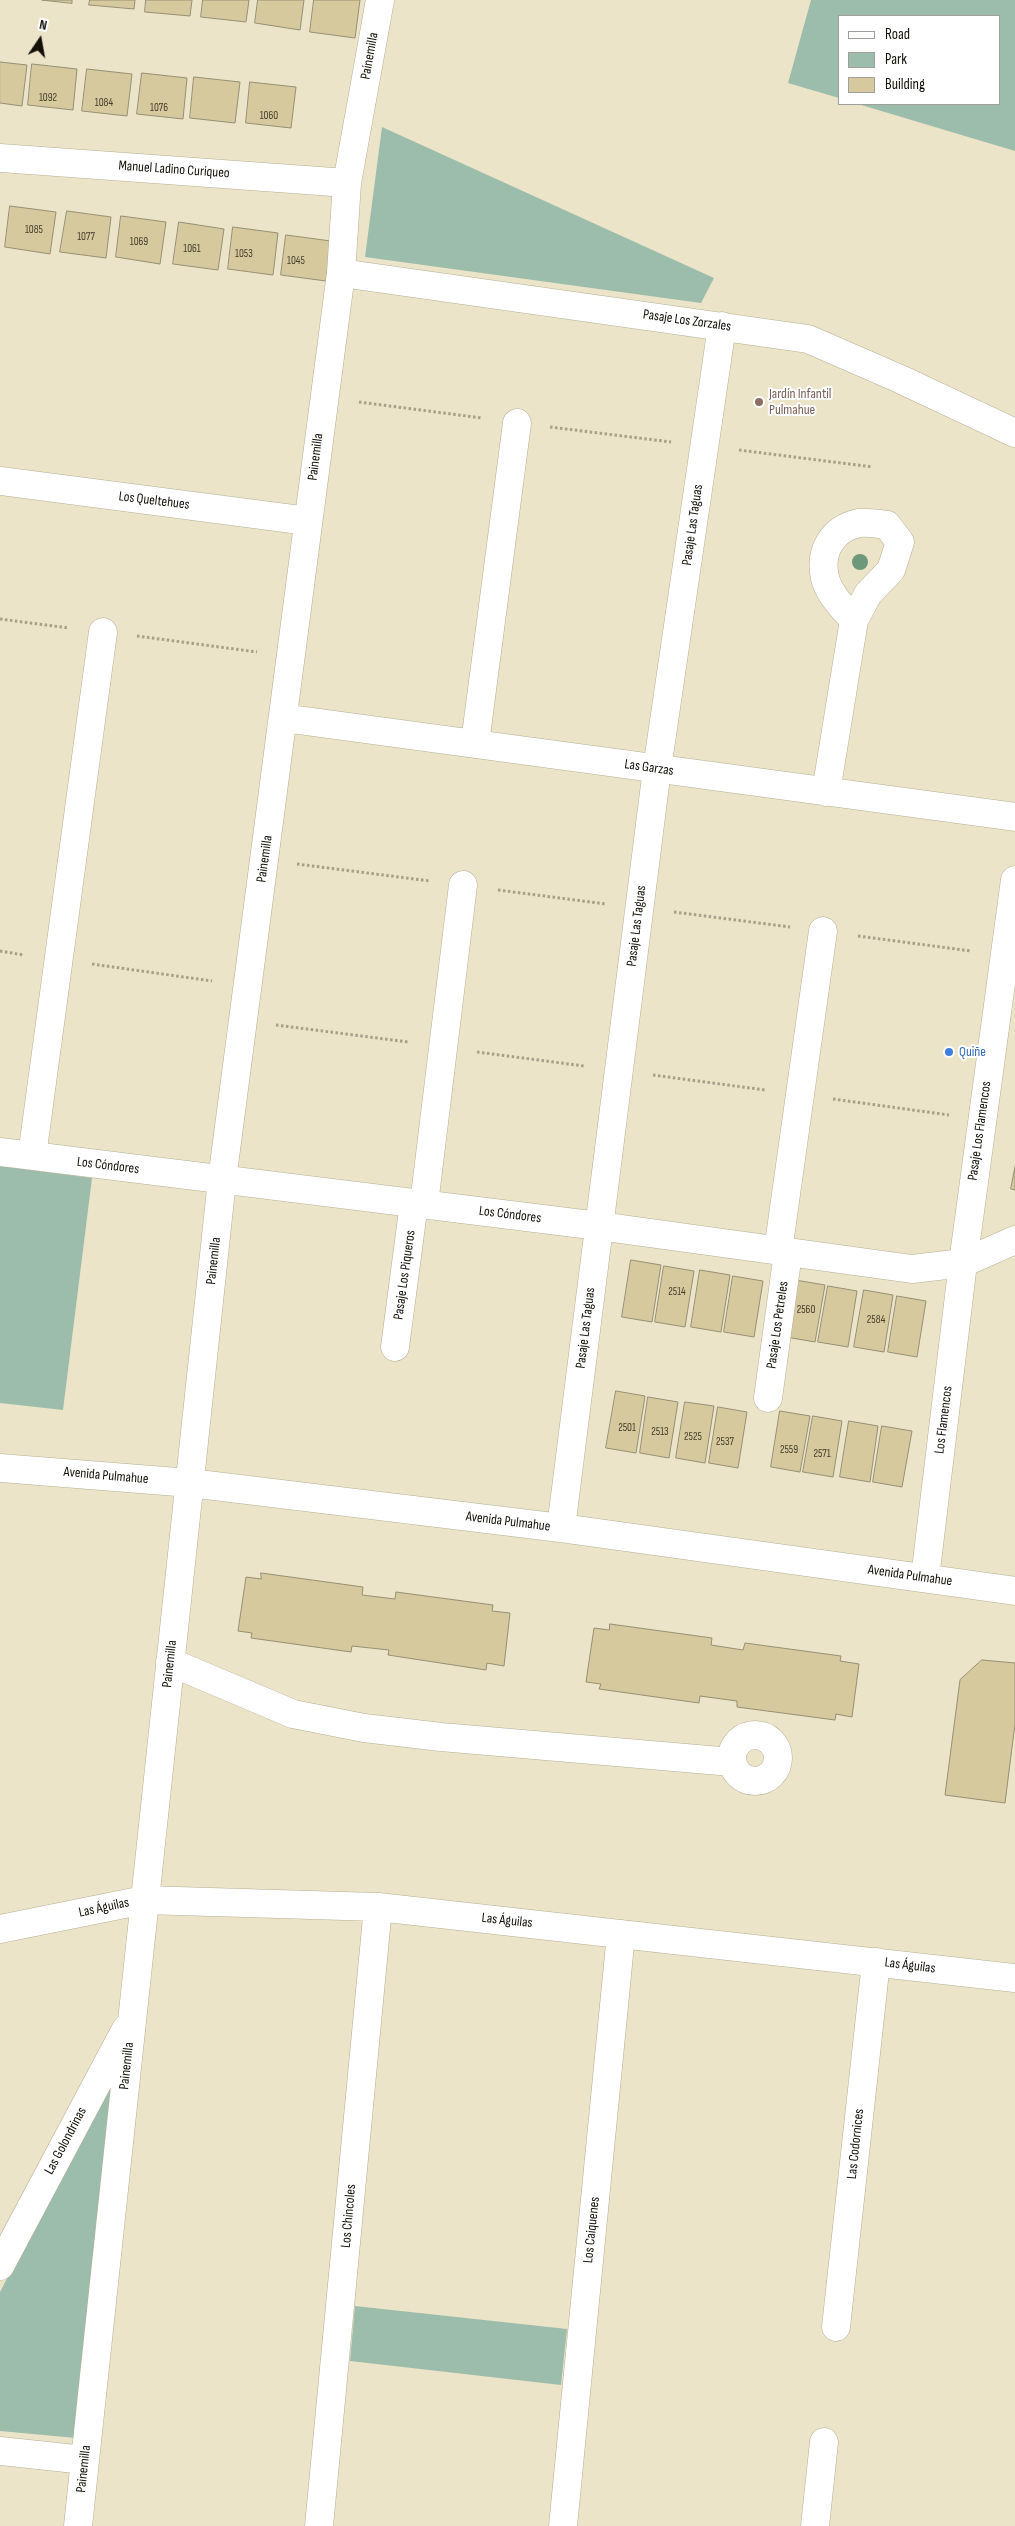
<!DOCTYPE html>
<meta charset="utf-8">
<style>
body{margin:0}
#map{position:relative;width:1015px;height:2526px;overflow:hidden;background:#ece4c8;font-family:"Sofia Sans Condensed",sans-serif}
canvas{display:block}
.legend{position:absolute;left:838px;top:15px;width:162px;height:90px;box-sizing:border-box;background:#fff;border:1px solid #a19f9c;margin:0;padding:6px 9px;list-style:none;font-size:15px;color:#131007}
.legend li{display:flex;align-items:center;gap:10px;height:25px}
.legend b{width:25px;border:1px solid #a19f9c}
.north{position:absolute;left:15px;top:15px;width:50px;height:50px;-webkit-text-stroke:4px #fff;paint-order:stroke;rotate:12deg;font-size:14px;font-weight:700;line-height:20px;text-align:center;color:#131007}
.north::after{content:'';display:block;margin:auto;width:18px;height:22px;background:#131007;clip-path:polygon(50% 0,100% 100%,50% 72%,0 100%)}
</style>
<div id="map">
<canvas width="1015" height="2526"></canvas>
<ul class="legend">
<li><b style="height:6px;background:#fff"></b>Road</li>
<li><b style="height:14px;background:#9cbdab"></b>Park</li>
<li><b style="height:14px;background:#d6c99d"></b>Building</li>
</ul>
<div class="north">N</div>
</div>
<script>
const g = document.querySelector('canvas').getContext('2d');
g.lineJoin = 'round';
function fillPath(path, color) { g.fillStyle = color; g.fill(path, 'evenodd'); }
function stroke(path, color, width, dash) { g.strokeStyle = color; g.lineWidth = width; g.lineCap = dash ? 'butt' : 'round'; g.setLineDash(dash || []); g.stroke(path); }
function label(font, color, halo, rows, align = 'center') {
  g.font = font + ' "Sofia Sans Condensed",sans-serif'; g.lineWidth = 4; g.setLineDash([]); g.textBaseline = 'middle'; g.strokeStyle = halo; g.fillStyle = color; for (const [text, x, y, turn = 0] of rows) {
    g.save(); g.translate(x, y); g.rotate((+turn || 0) * Math.PI / 180); g.textAlign = isNaN(turn) ? turn : align; if (halo) g.strokeText(text, 0, 0); g.fillText(text, 0, 0); g.restore();
  }
}
const green = new Path2D(`
 M811 0H1015V151L858 104H999V16H839V98L788 83Z
 M382 127 714 278 701 303 365 257Z
 M0 1166 92 1178 63 1410 0 1403Z
 M115 2070 76 2438 0 2431V2292Z
 M355 2306 567 2329 561 2385 350 2361Z`);
const building = new Path2D(`
 M42 0H72V3Z
 M90 0H135L134 9 89 5Z
 M146 0H192L190 16 145 12Z
 M203 0H249L246 22 201 17Z
 M258 0H304L300 30 255 23Z
 M314 0H360L355 38 310 32Z
 M0 62 27 65 22 106 0 103Z
 M32 64 77 69 73 110 28 105Z
 M87 69 132 74 127 116 82 111Z
 M142 73 187 78 183 119 137 114Z
 M194 77 240 82 235 123 190 118Z
 M250 82 296 87 291 128 246 123Z
 M10 206 56 212 50 254 5 247Z
 M67 211 111 217 106 258 60 252Z
 M121 216 166 222 160 264 116 257Z
 M179 222 224 229 218 270 173 264Z
 M233 227 278 233 273 275 228 269Z
 M286 235 331 241 326 281 281 275Z
 M1015 1167V1190L1011 1189Z
 M631 1260 661 1265 652 1322 622 1317Z
 M664 1266 694 1271 685 1327 655 1322Z
 M700 1270 730 1275 721 1332 691 1327Z
 M733 1276 763 1281 754 1337 724 1332Z
 M795 1280 825 1285 815 1342 786 1337Z
 M828 1286 857 1291 848 1347 818 1342Z
 M864 1290 893 1295 884 1352 854 1347Z
 M897 1296 926 1301 917 1357 888 1352Z
 M616 1391 645 1396 636 1453 606 1448Z
 M648 1397 678 1402 669 1458 640 1453Z
 M685 1402 714 1406 705 1463 676 1458Z
 M718 1407 747 1412 738 1468 709 1463Z
 M780 1411 810 1416 800 1472 771 1467Z
 M813 1416 842 1421 833 1477 803 1472Z
 M849 1421 878 1426 870 1482 840 1477Z
 M882 1426 912 1431 902 1487 873 1482Z
 M261 1573 363 1587 362 1595 395 1599 396 1592 493 1605 492 1611 510 1613 504 1666 487 1663 486 1670 388 1655 389 1650 352 1646 351 1652 251 1638 252 1633 238 1631 246 1577 261 1579Z
 M610 1624 712 1638 711 1645 743 1650 745 1643 841 1656 840 1661 859 1664 852 1717 836 1714 835 1720 737 1707V1701L700 1696 699 1703 599 1689 601 1684 586 1682 594 1628 609 1630Z
 M982 1660 1015 1663V1724L1005 1803 945 1795 960 1680Z`);
const path = new Path2D(`
 M359 402 482 418
 M550 427 671 442
 M739 450 873 467
 M0 619 69 628
 M137 636 257 652
 M297 864 430 881
 M498 890 606 904
 M674 912 790 927
 M858 936 971 951
 M0 951 24 955
 M92 964 212 981
 M276 1025 408 1042
 M477 1052 584 1066
 M653 1075 765 1090
 M833 1099 949 1115`);
const minor = new Path2D(`
 M0 158 347 183
 M341 273 808 339 900 379 1015 433
 M0 481 308 521
 M283 718 1015 817
 M475 743 517 423
 M826 792 854 620 868 594 891 570 900 542 887 525C878 524 867 522 859 523 832 529 819 551 825 578 829 594 843 608 854 620
 M0 1152 599 1226 912 1269 963 1263 1015 1240
 M32 1156 103 632
 M424 1204 463 885
 M778 1251 823 931
 M395 1347 414 1203
 M768 1398 788 1253
 M0 1468 190 1483 561 1528 1015 1591
 M561 1528 657 769 722 326
 M925 1578 963 1263 1015 880
 M170 1662 293 1714 364 1728 441 1737 732 1762
 M732 1758a23 23 0 1 1 46 0a23 23 0 1 1-46 0Z
 M0 1929 144 1900 378 1907 1015 1978
 M0 2266 126 2029
 M836 2327 876 1962
 M0 2451 85 2460
 M78 2526 222 1180 341 273 347 183 380 0
 M319 2526 378 1907
 M563 2526 621 1934
 M815 2526 824 2442`);
const trees = [
 [860,562]
];
const markers = [
 [759,402,5,"#8d6e63"],
 [949,1052,5,"#3f7fe0"]
];
const numberNames = [
 ["1092",48,98],
 ["1084",104,103],
 ["1076",159,108],
 ["1060",269,116],
 ["1085",34,230],
 ["1077",86,237],
 ["1069",139,242],
 ["1061",192,249],
 ["1053",244,254],
 ["1045",296,261],
 ["2514",677,1292],
 ["2560",806,1310],
 ["2584",876,1320],
 ["2501",627,1428],
 ["2513",660,1432],
 ["2525",693,1437],
 ["2537",725,1442],
 ["2559",789,1450],
 ["2571",822,1454]
];
const streetNames = [
 ["Painemilla",370,56,-80],
 ["Manuel Ladino Curiqueo",174,170,4],
 ["Pasaje Los Zorzales",687,321,8],
 ["Painemilla",316,457,-83],
 ["Los Queltehues",154,501,7],
 ["Pasaje Las Taguas",693,525,-82],
 ["Las Garzas",649,768,8],
 ["Painemilla",265,859,-82],
 ["Pasaje Las Taguas",637,926,-83],
 ["Pasaje Los Flamencos",980,1131,-82],
 ["Los Cóndores",108,1166,7],
 ["Los Cóndores",510,1215,7],
 ["Painemilla",214,1261,-84],
 ["Pasaje Los Piqueros",405,1275,-82],
 ["Pasaje Los Petreles",778,1325,-82],
 ["Pasaje Las Taguas",586,1328,-83],
 ["Los Flamencos",944,1420,-83],
 ["Avenida Pulmahue",106,1476,5],
 ["Avenida Pulmahue",508,1522,7],
 ["Avenida Pulmahue",910,1576,8],
 ["Painemilla",170,1664,-84],
 ["Las Águilas",104,1908,-12],
 ["Las Águilas",507,1921,6],
 ["Las Águilas",910,1966,7],
 ["Painemilla",127,2066,-84],
 ["Las Golondrinas",66,2141,-62],
 ["Las Codornices",856,2144,-84],
 ["Los Chincoles",349,2216,-85],
 ["Los Caiquenes",592,2230,-84],
 ["Painemilla",84,2469,-84]
];
const educationNames = [
 ["Jardín Infantil",769,394],
 ["Pulmahue",769,410]
];
const shopNames = [
 ["Quiñe",959,1052]
];
fillPath(green, '#9cbdab');
fillPath(building, '#d6c99d');
stroke(building, '#968f75', 1);
stroke(minor, '#b5ae93', 29);
stroke(path, '#a6a08a', 3, [2.5, 2.5]);
stroke(minor, '#fff', 28);
g.fillStyle = '#6e987a';
for (const [x, y] of trees) { g.beginPath(); g.arc(x, y, 8, 0, 2 * Math.PI); g.fill(); }
for (const [x, y, r, color] of markers) { const dot = new Path2D(); dot.arc(x, y, r, 0, 2 * Math.PI); g.fillStyle = color; g.fill(dot); stroke(dot, '#fff', 2); }
label('11px', '#443e2c', null, numberNames);
label('14px', '#131007', '#fff', streetNames);
label('14px', '#785e54', '#fff', educationNames, 'left');
label('14px', '#366cbe', '#fff', shopNames, 'left');
</script>
